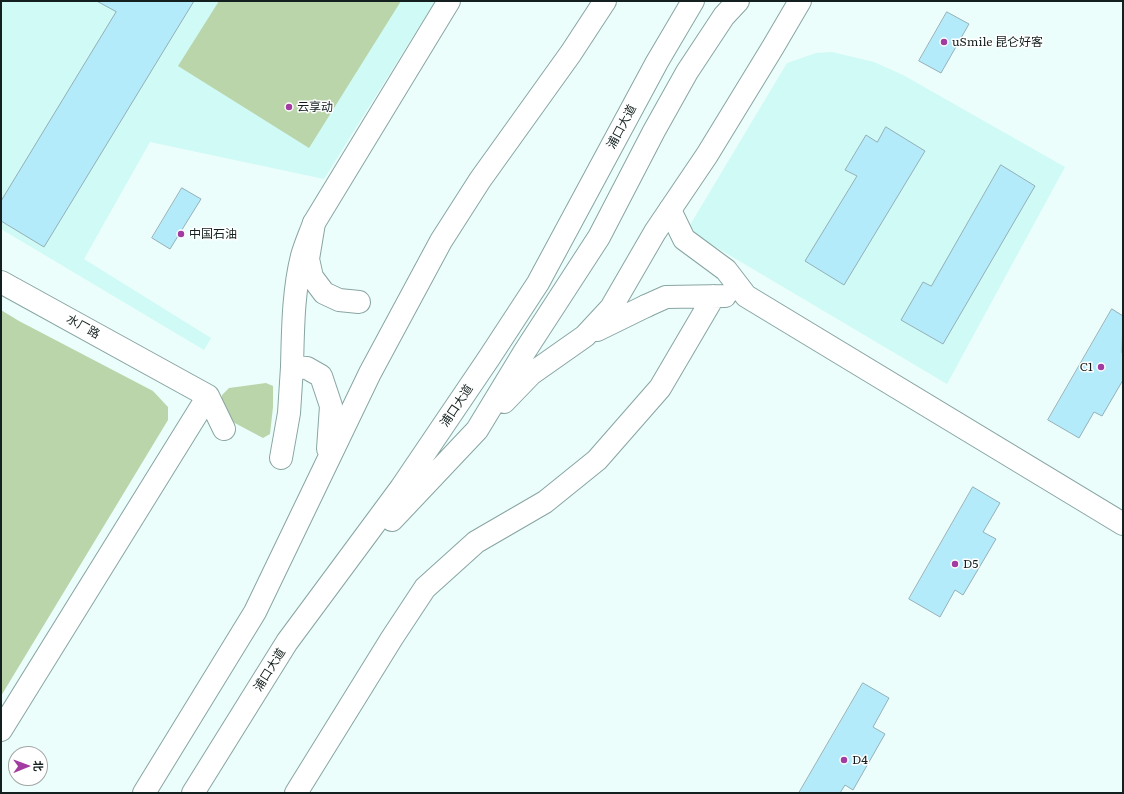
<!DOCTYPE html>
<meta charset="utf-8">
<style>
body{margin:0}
#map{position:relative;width:1124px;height:794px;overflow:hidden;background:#ebfefc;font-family:Literata,"Noto Sans SC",serif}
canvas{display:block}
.frame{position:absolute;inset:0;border:2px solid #14201f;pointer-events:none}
.north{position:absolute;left:8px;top:746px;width:40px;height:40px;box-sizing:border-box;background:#fff;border:1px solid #a1a6a5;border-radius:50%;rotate:89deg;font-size:11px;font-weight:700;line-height:16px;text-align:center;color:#14201f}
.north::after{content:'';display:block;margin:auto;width:14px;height:18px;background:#a23ca1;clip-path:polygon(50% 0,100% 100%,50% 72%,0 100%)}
</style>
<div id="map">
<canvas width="1124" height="794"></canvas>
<div class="frame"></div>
<div class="north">北</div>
</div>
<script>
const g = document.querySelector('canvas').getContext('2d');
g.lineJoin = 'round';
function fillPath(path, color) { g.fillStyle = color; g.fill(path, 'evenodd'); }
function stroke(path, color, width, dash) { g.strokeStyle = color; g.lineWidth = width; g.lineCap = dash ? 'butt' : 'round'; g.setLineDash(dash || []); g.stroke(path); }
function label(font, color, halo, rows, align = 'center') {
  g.font = font + ' Literata,"Noto Sans SC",serif'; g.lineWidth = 3; g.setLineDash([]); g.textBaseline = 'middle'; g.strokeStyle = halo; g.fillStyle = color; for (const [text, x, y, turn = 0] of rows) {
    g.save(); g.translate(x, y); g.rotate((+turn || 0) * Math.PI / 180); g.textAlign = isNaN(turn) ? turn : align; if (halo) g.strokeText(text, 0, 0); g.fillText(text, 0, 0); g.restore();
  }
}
const built = new Path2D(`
 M1 1H435L324 179 150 142 84 259 211 338 204 350 1 229Z
 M832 52 874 62 903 75 1065 167 947 384 687 230 787 63 816 53Z`);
const green = new Path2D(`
 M219 1H401L309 148 178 66Z
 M1 310 19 321 153 391 168 407V420L1 696Z
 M266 383 273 386V407L270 434 263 438 231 421 222 407V395L229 388Z`);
const building = new Path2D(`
 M97 1H194L44 247 1 221V201L116 12Z
 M947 12 969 24 941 73 919 61Z
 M886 127 925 151 844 285 805 261 857 176 845 170 866 135 877 142Z
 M1001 165 1035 186 943 344 901 320 923 282 931 286Z
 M182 188 201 199 170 249 152 238Z
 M1112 309 1123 316 1122 353 1123 354V380L1102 416 1094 412 1079 438 1048 420Z
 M973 487 1000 503 983 532 996 539 963 595 955 590 940 617 909 599Z
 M863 683 889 698 873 727 885 734 853 790 845 785 840 793H799Z`);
const minor = new Path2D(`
 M670 210 684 239 726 270 746 296 1123 524
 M1 282 208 396 224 429
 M359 302 339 300 324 293 312 277 308 259 314 223 449 1
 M646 306 666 297 725 296
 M281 458 289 413 292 367
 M1 730 208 396
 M296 793 392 638 425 588 476 542 545 502 597 460 660 388 714 296`);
const highway = new Path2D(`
 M314 223C310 234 305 245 302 256 293 292 293 330 292 367L307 368 321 376 331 406 328 449
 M597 330 646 306
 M504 402 531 374 585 336 611 308 655 232 707 155 773 47 800 1
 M392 520 477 430 525 351 599 237 654 131 687 72 724 16 738 1
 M144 793 255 612 370 373 441 241 480 180 571 53 605 1
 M193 793 287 642 401 488 489 358 538 283 657 62 693 1`);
const markers = [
 [944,42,4,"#a23ca1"],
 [289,107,4,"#a23ca1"],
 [181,234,4,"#a23ca1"],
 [1101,367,4,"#a23ca1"],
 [955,564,4,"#a23ca1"],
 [844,760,4,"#a23ca1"]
];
const poiNames = [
 ["uSmile 昆仑好客",952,42],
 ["云享动",297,107],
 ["中国石油",189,234],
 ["C1",1093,367,"right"],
 ["D5",963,564],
 ["D4",852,760]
];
const streetNames = [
 ["浦口大道",622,127,-62],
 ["水厂路",83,327,29],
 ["浦口大道",457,406,-56],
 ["浦口大道",270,670,-58]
];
fillPath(built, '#d0faf6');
fillPath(green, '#bad5aa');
fillPath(building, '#b4ebfa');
stroke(building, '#94b0b8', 1);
stroke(minor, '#88a5a2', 24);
stroke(highway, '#88a5a2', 24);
stroke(minor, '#fff', 22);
stroke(highway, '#fff', 22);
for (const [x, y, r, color] of markers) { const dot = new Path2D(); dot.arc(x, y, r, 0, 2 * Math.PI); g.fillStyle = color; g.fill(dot); stroke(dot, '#fff', 1.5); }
label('12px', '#14201f', '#fff', poiNames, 'left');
label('12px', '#14201f', '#fff', streetNames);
</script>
